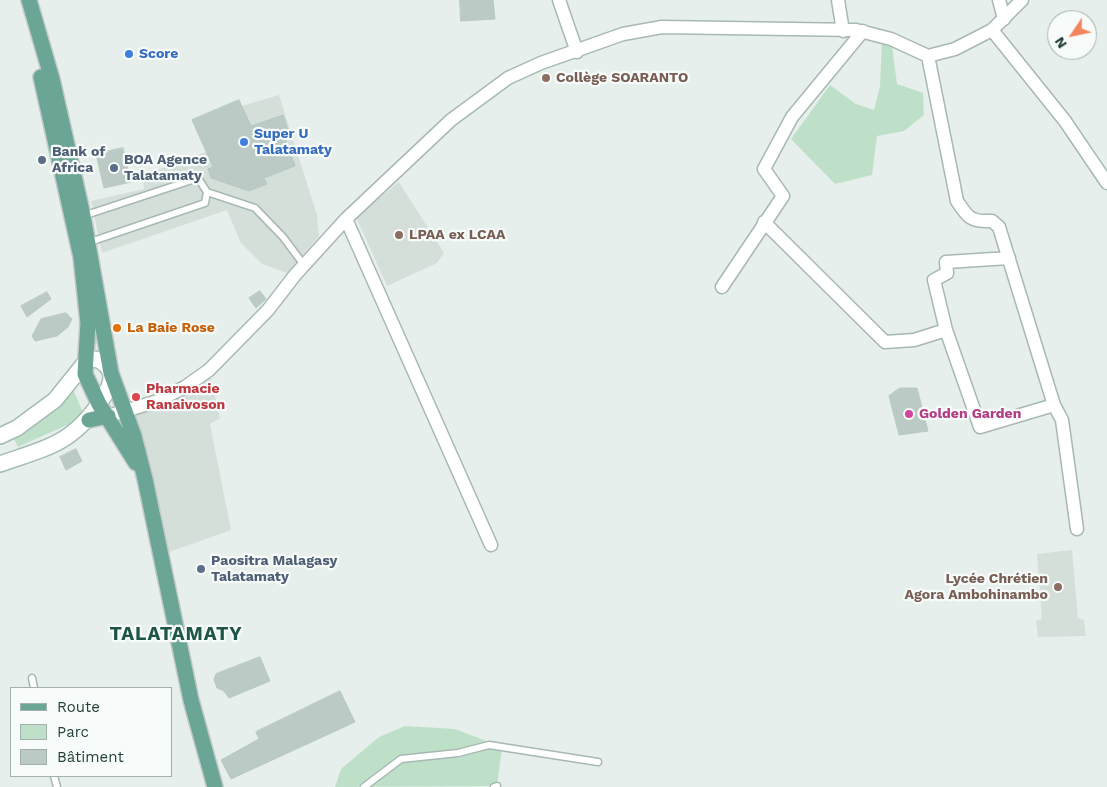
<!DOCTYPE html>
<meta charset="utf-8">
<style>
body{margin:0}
#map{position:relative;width:1107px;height:787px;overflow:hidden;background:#e6efeb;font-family:"Work Sans",sans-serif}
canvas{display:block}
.legend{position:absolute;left:10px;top:687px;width:162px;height:90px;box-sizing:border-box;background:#f7fbf9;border:1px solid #a3b1ad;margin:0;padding:6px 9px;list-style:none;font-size:15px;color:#24423a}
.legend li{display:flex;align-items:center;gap:10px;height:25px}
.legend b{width:25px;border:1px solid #a3b1ad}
.north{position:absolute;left:1047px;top:10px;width:50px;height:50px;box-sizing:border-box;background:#f7fbf9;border:1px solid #a3b1ad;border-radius:50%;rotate:236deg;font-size:14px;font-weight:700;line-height:20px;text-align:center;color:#24423a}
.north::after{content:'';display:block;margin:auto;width:18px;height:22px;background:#f4845f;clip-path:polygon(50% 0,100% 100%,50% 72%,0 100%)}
</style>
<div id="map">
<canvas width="1107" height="787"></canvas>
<ul class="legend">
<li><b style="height:6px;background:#6aa596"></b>Route</li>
<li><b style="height:14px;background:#bfe0c8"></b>Parc</li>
<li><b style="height:14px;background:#bbcac4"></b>Bâtiment</li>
</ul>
<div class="north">N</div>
</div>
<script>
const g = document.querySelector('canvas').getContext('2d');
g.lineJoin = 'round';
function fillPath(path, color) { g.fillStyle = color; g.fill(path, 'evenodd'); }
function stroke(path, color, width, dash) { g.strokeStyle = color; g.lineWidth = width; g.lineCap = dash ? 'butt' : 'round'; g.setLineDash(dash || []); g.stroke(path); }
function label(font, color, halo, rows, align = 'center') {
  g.font = font + ' "Work Sans",sans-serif'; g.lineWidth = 4.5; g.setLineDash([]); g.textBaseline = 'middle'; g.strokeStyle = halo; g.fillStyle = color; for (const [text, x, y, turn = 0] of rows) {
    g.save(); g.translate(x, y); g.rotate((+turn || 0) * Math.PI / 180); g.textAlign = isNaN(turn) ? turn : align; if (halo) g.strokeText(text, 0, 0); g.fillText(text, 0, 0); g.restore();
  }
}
const built = new Path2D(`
 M279 95 317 215 319 236 287 273 262 264 241 243 227 210 102 253 91 201 144 189 143 175 206 152 192 120 239 100 242 106Z
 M399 182 444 253 437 263 387 286 356 217Z
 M209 370 220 418 210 424 231 530 161 555 127 411Z
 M1072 550 1078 618 1084 620 1086 636 1038 637 1036 621 1042 619 1037 554Z`);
const green = new Path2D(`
 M882 41 892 46 897 84 923 93 924 115 904 131 877 136 872 175 835 184 791 139 830 85 856 104 874 110 880 86Z
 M72 387 85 417 18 447 10 431Z
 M405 726 455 729 502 747 497 786 335 787 341 769 379 737Z`);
const building = new Path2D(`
 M460 0H493L495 19 461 21Z
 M239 100 251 126 283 115 288 130 283 132 295 166 264 178 267 184 249 191 211 178 208 169 213 167 192 120Z
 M123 148 131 182 104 188 96 154Z
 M260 291 266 299 256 308 249 298Z
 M47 292 51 299 27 317 21 306Z
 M66 313 72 319 68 327 57 336 35 341 32 336 41 319Z
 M900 388H917L928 431 899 435 889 396Z
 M76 449 82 461 66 470 60 457Z
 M260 657 270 681 229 698 224 691 217 688 214 679 216 674Z
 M340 691 355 722 231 779 221 760 259 739 256 732Z`);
const service = new Path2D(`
 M83 216 198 178 207 192 255 208 283 237 304 265
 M87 243 205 203 207 192
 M32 678 34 688
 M54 776 57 787
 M364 787 401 759 458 753 489 745 598 762
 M494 787 497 786`);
const minor = new Path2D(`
 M559 0 577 52
 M838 0 843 31
 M999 0 1004 19
 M992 30 1065 121 1107 183
 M928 56 957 201C968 218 971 222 992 221L999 227 1054 405 1062 420 1077 529
 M346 219 491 545
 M764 222 885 342 914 340 946 330
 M1009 258 946 262 947 273 934 280 946 330 980 427 1054 405
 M722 287 783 196 764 169 792 117 863 31
 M108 416 158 401 185 387 209 370 268 310 295 275 346 219 451 120 508 78 541 63 623 34 662 27 856 30 891 39 928 56 955 49 992 30 1022 0`);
const secondary = new Path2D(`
 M0 436 17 428 55 400 88 359C96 358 103 361 108 368 115 377 109 388 104 396 75 443 49 447 0 464`);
const primary = new Path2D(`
 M29 0 52 79 83 216 111 373 134 436 145 479 191 700 215 787
 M41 77 81 257 88 323 85 374 99 404 136 463
 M89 420 108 416`);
const markers = [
 [129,54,5,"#3f7fe0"],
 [546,78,5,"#8d6e63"],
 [244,142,5,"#3f7fe0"],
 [42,160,5,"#5c6f8a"],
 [114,168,5,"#5c6f8a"],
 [399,235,5,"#8d6e63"],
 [117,328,5,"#e8710a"],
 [136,397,5,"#e0444e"],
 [909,414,5,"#d1479c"],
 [201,569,5,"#5c6f8a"],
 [1058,587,5,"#8d6e63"]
];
const shopNames = [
 ["Score",139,54],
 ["Super U",254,134],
 ["Talatamaty",254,150]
];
const educationNames = [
 ["Collège SOARANTO",556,78],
 ["LPAA ex LCAA",409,235],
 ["Lycée Chrétien",1048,579,"right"],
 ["Agora Ambohinambo",1048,595,"right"]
];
const serviceNames = [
 ["Bank of",52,152],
 ["Africa",52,168],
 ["BOA Agence",124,160],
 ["Talatamaty",124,176],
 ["Paositra Malagasy",211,561],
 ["Talatamaty",211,577]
];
const foodNames = [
 ["La Baie Rose",127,328]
];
const healthNames = [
 ["Pharmacie",146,389],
 ["Ranaivoson",146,405]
];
const hotelNames = [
 ["Golden Garden",919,414]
];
const districtNames = [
 ["TALATAMATY",176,634]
];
fillPath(built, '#d4dfda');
fillPath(green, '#bfe0c8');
fillPath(building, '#bbcac4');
stroke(building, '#b8c9c2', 1);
stroke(service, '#a8b8b2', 9);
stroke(minor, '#a8b8b2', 15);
stroke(secondary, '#a4bbb3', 18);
stroke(primary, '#c2cac8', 18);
stroke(service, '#fff', 6);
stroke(minor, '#fff', 12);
stroke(secondary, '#fff', 15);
stroke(primary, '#6aa596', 15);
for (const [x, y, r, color] of markers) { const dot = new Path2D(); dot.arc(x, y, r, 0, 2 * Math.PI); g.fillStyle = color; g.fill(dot); stroke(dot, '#f7fbf9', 2); }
label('bold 14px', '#366cbe', '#f7fbf9', shopNames, 'left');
label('bold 14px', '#785e54', '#f7fbf9', educationNames, 'left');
label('bold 14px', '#4e5e75', '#f7fbf9', serviceNames, 'left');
label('bold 14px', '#c56008', '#f7fbf9', foodNames, 'left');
label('bold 14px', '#be3a42', '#f7fbf9', healthNames, 'left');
label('bold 14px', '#b23c85', '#f7fbf9', hotelNames, 'left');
g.letterSpacing = '1px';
label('bold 19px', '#1f5548', '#f7fbf9', districtNames);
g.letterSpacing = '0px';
</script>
